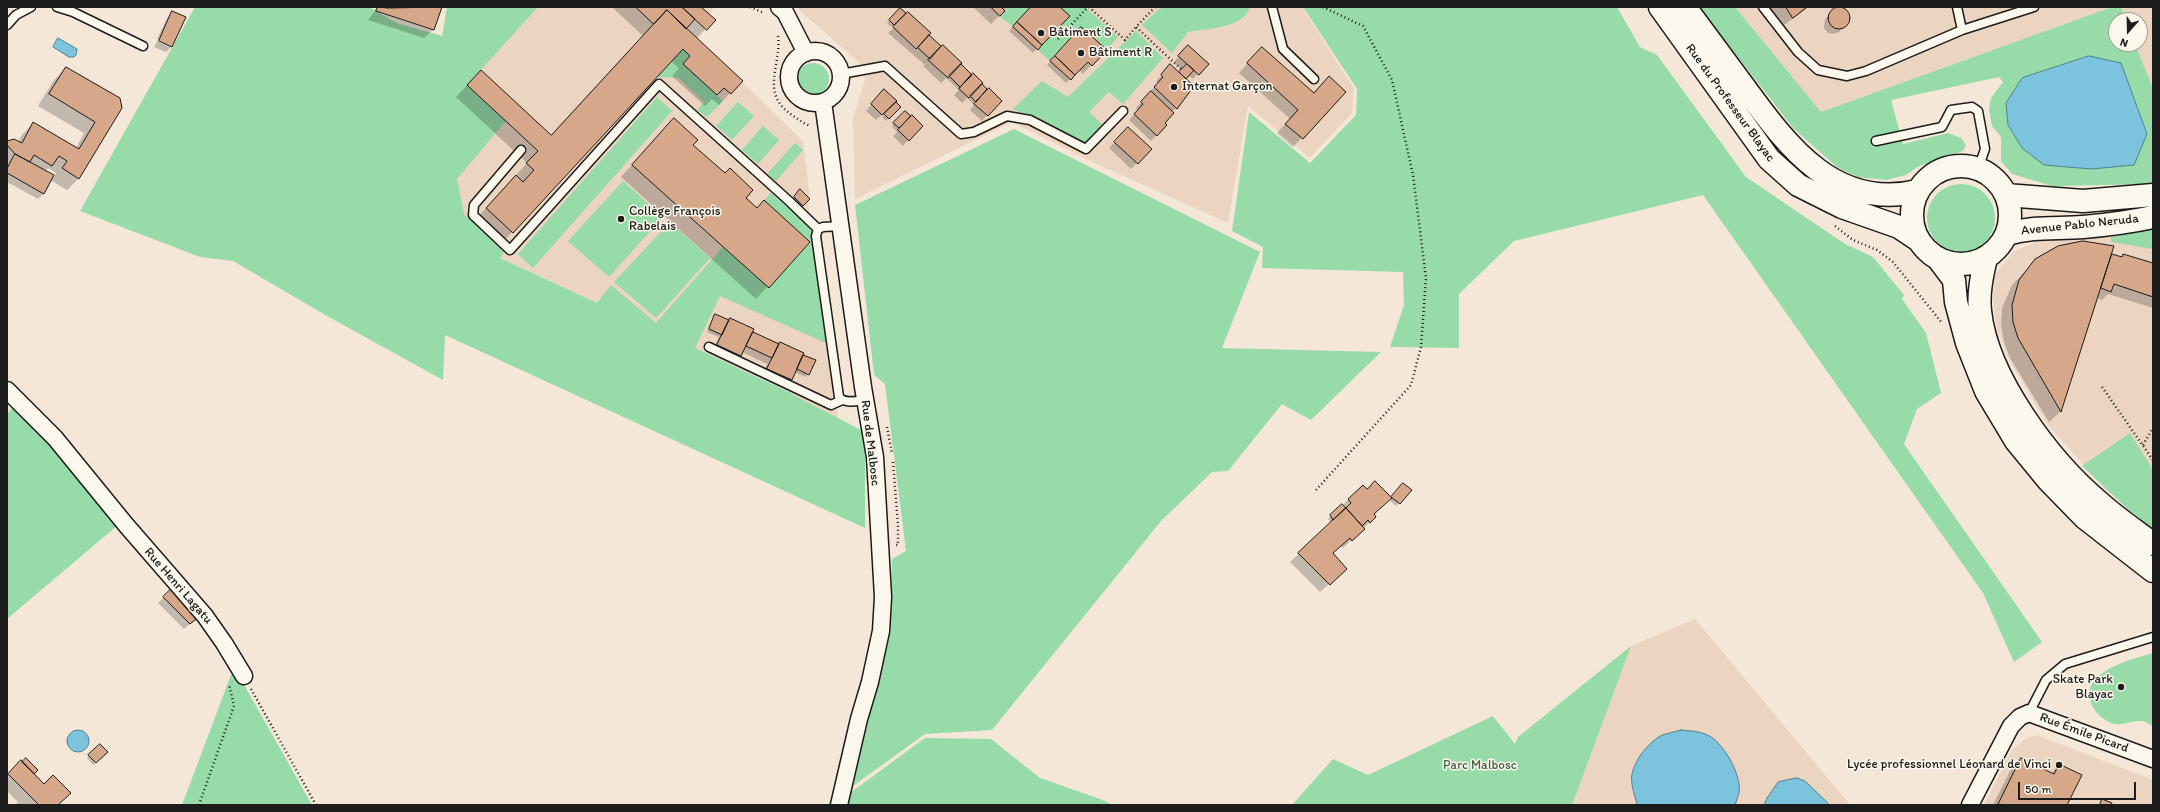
<!DOCTYPE html>
<meta charset="utf-8">
<style>
body{margin:0}
#map{position:relative;width:2160px;height:812px;overflow:hidden;background:#f4e7d8;font-family:Itim,sans-serif}
canvas{display:block}
.frame{position:absolute;inset:0;border:8px solid #1c1c1c;pointer-events:none}
.north{position:absolute;left:2108px;top:12px;width:40px;height:40px;box-sizing:border-box;background:#fbf7ec;border:1px solid #a29f99;border-radius:50%;rotate:200deg;font-size:11px;font-weight:700;line-height:16px;text-align:center;color:#1c1c1c}
.north::after{content:'';display:block;margin:auto;width:14px;height:18px;background:#1c1c1c;clip-path:polygon(50% 0,100% 100%,50% 72%,0 100%)}
.scale{position:absolute;left:2018px;top:782px;width:118px;height:18px;box-sizing:border-box;border:2px solid #1c1c1c;border-top:0;padding-left:5px;font-size:12px;line-height:14px;white-space:nowrap;color:#1c1c1c;-webkit-text-stroke:3px #fbf7ec;paint-order:stroke}
</style>
<div id="map">
<canvas width="2160" height="812"></canvas>
<div class="frame"></div>
<div class="north">N</div>
<div class="scale">50 m</div>
</div>
<script>
const g = document.querySelector('canvas').getContext('2d');
g.lineJoin = 'round';
function fillPath(path, color) { g.fillStyle = color; g.fill(path, 'evenodd'); }
function stroke(path, color, width, dash) { g.strokeStyle = color; g.lineWidth = width; g.lineCap = dash ? 'butt' : 'round'; g.setLineDash(dash || []); g.stroke(path); }
function label(font, color, halo, rows, align = 'center') {
  g.font = font + ' Itim,sans-serif'; g.lineWidth = 3; g.setLineDash([]); g.textBaseline = 'middle'; g.strokeStyle = halo; g.fillStyle = color; for (const [text, x, y, turn = 0] of rows) {
    g.save(); g.translate(x, y); g.rotate((+turn || 0) * Math.PI / 180); g.textAlign = isNaN(turn) ? turn : align; if (halo) g.strokeText(text, 0, 0); g.fillText(text, 0, 0); g.restore();
  }
}
const built = new Path2D(`
 M447 7H715L709 14 716 20 707 30 695 19 687 29 803 141 810 199 808 201 809 211 793 197 786 204 811 227 838 419 780 388 440 230Z
 M796 7H1302L1354 89 1352 113 1310 158 1248 106 1228 223 1090 161 1012 122 855 199 853 118 865 80 863 66Z
 M1735 7H2112L1821 112Z
 M2121 7H2153V89L2135 44H2140V20H2126Z
 M2153 225V529L2104 488 2047 424 2009 360 1997 329 1993 301 1994 276 2013 252 2044 238Z
 M1695 619 1850 805H1571L1631 646Z
 M2037 735 2153 780V805H1984L2012 750 2025 739Z`);
const green = new Path2D(`
 M195 7H369L397 23 442 36 447 7H538L467 85 506 121 457 179 464 214 504 252 500 258 597 303 611 285 656 323 723 247 769 288 810 243 764 200 771 193 811 227 828 344 720 296 695 348 780 388 865 432V528L445 335 443 380 327 316 233 261 200 257 80 211Z
 M1009 7H1031L1013 27 1000 16Z
 M1060 7H1085L1118 37 1107 50 1081 27 1050 61 1038 50 1069 16Z
 M1170 7H1250C1242 29 1209 28 1188 32L1172 53 1142 25 1159 9Z
 M1303 7H1617L1640 47 1657 55 1746 177 1845 244 1873 257 1904 295 1902 299 1926 333 1941 393 1917 409 1904 444 2042 642 2014 662 1983 593 1703 195 1514 241 1459 294V348L1390 347 1404 305 1403 272 1262 268 1263 247 1232 231 1249 112 1310 163 1356 115 1357 89Z
 M1699 7H1735L1821 112 2112 7H2121L2126 20H2116V44H2135L2153 89V184L2052 186 2012 174 2001 161V137L1992 126 1989 109 1991 98 2003 82 1999 77 1891 100 1903 144 1948 133 1961 138 1966 145 1963 151 1919 166 1906 175 1886 180 1858 177 1837 167 1794 129Z
 M1136 31 1163 58 1123 104 1109 92 1089 112 1103 125 1084 143 1013 109 1042 81 1068 97Z
 M683 49 690 56 683 64 723 101 707 117 697 110 704 102 679 78 657 77Z
 M797 79a16 16 0 1 1 32 0a16 16 0 1 1-32 0Z
 M657 97 672 111 533 268 518 254Z
 M738 102 754 116 732 140 716 126Z
 M763 126 779 140 758 164 742 150Z
 M1014 129 1260 252 1222 348 1381 352 1311 420 1282 404 1228 471 1212 472 1161 521 992 730 925 734 853 786 890 631 892 559 906 551 885 384 874 375 855 205Z
 M795 143 803 150 776 181 767 174Z
 M623 181 663 217 609 277 568 241Z
 M1927 218a34 34 0 1 1 68 0a34 34 0 1 1-68 0Z
 M670 222 710 258 656 318 614 282Z
 M2153 228V249L2111 242V237Z
 M15 405 118 525 7 619V414Z
 M2130 433 2153 470V529L2129 510 2082 466Z
 M1631 646 1572 805H1292L1333 759 1368 775 1493 716 1515 744 1518 737Z
 M2153 653V726C2150 725 2145 721 2142 721 2130 720 2120 728 2109 722 2099 717 2092 709 2090 699 2083 671 2133 659 2153 653Z
 M234 667 312 805H182Z
 M925 738 991 739 1040 778 1100 799 1113 805H847L850 793Z`);
const water = new Path2D(`
 M58 38 77 49 76 55 74 57H69L53 47Z
 M2089 56 2121 63 2147 134 2134 165 2091 169 2044 165 2022 148 2008 125 2006 103 2022 78Z
 M1681 730C1690 731 1702 731 1711 737 1725 746 1742 776 1739 793 1738 797 1736 801 1735 805H1637C1635 795 1630 784 1632 774 1635 759 1649 742 1662 735 1668 733 1675 732 1681 730Z
 M67 741a11 11 0 1 1 22 0a11 11 0 1 1-22 0Z
 M1797 778 1805 781 1830 805H1764L1767 798 1778 782Z`);
const shadow = new Path2D(`
 M373 7H441L433 30 424 38 368 20 377 8Z
 M612 7H700L714 20 696 39 741 81 719 105 712 99 705 106 672 76 679 68 671 61 501 244 475 220 527 163 456 97 469 83 551 136 643 36Z
 M973 7H1008L991 24Z
 M1031 7H1059L1037 49 1033 53 1009 31Z
 M1770 7H1809L1784 25Z
 M900 9 899 21 928 35 961 63 959 64 987 91V115L982 121 970 110 974 105 967 98 962 103 954 95 959 90 946 78 941 83 923 66 925 65 888 33 896 26 894 24 891 27 887 23Z
 M1836 9 1846 11 1849 20 1839 32 1833 34 1828 33 1824 28 1825 19Z
 M172 13 171 47 166 52 154 47 157 41 170 47V45L157 39 167 18Z
 M1073 37 1105 50 1083 74 1079 70 1066 83 1047 65Z
 M1183 52 1207 64 1193 79 1188 75 1184 79 1193 87 1164 123 1166 125 1151 141 1129 120 1138 110 1136 108 1158 83 1156 81 1170 66 1179 74 1182 70 1174 62Z
 M1253 57 1313 94 1345 92 1293 147 1277 133 1290 119 1239 73Z
 M66 68 119 99 79 178 67 190 50 180 43 194 38 199 7 182V142H18L22 135 33 123 76 148 84 133 38 106 54 80ZM48 168 56 173 54 176 45 171Z
 M879 96 894 102 900 107 886 121 882 117 890 109 889 108 876 120 866 111Z
 M905 112 911 117 908 140 903 146 893 136 897 132 892 126Z
 M1128 128 1150 149 1131 169 1109 148Z
 M663 131 691 145 757 209 809 242 756 299 621 177Z
 M800 191 809 199 800 208 792 200Z
 M2083 242 2110 258 2112 255 2121 258 2124 255 2153 265V308L2108 294 2102 300 2097 298 2061 411 2049 422 2010 358 2004 342 2001 325 2002 308 2012 285 2036 260 2050 250 2065 244Z
 M716 316 728 321 730 319 751 332 803 353 808 374 806 377 794 372 785 385 762 375 767 364 742 352 735 362 712 351 719 337 707 332Z
 M1363 486 1375 517 1343 548 1341 546 1332 553 1337 577 1320 592 1290 562 1331 523 1328 519Z
 M1400 487 1410 490 1396 506 1390 501Z
 M174 588 192 622 184 629 158 603Z
 M100 746 106 752 93 765 87 758Z
 M2021 759 2051 774 2059 765 2066 805H1993L2010 771Z
 M21 762 33 774 57 805H15L18 802 7 791V776Z`);
const building = new Path2D(`
 M378 7 387 8 442 7 434 30 376 11Z
 M636 7H682L695 19 686 29 667 10 654 24Z
 M682 7H701L716 20 707 30Z
 M991 7H1001L1005 11 1000 16Z
 M1031 7H1060L1070 16 1042 45 1017 22Z
 M1786 7H1807L1793 18Z
 M1828 18a11 11 0 1 1 22 0a11 11 0 1 1-22 0Z
 M900 8 906 13 894 25 889 20Z
 M667 10 743 81 731 94 724 88 717 95 683 64 690 56 683 49 513 233 486 208 516 175 523 182 534 170 526 163 538 151 467 85 481 70 551 135Z
 M172 11 186 17 172 47 159 41Z
 M908 12 931 33 916 49 893 27Z
 M1017 22 1042 45 1038 50 1013 27Z
 M1081 27 1107 50 1092 66 1088 62 1075 75 1055 56Z
 M929 35 941 46 930 59 918 48Z
 M943 45 962 63 948 78 928 60Z
 M1188 45 1209 64 1199 75 1178 56Z
 M1262 47 1314 93 1329 76 1346 92 1303 139 1285 124 1298 110 1247 63Z
 M1055 56 1075 75 1071 80 1050 61Z
 M961 64 972 75 960 87 949 76Z
 M1170 64 1194 86 1177 109 1154 87 1163 77 1161 75Z
 M1187 64 1194 70 1186 79 1179 72Z
 M66 67 120 98 122 108 79 179 62 168 67 161 59 156 52 166 34 155 30 162 15 154 7 145V141L14 139 22 143 33 122 79 149 95 122 49 94Z
 M973 73 983 83 969 98 959 89Z
 M982 84 987 89 976 102 970 96Z
 M989 88 1002 101 988 116 974 104Z
 M884 89 897 101 882 115 871 104Z
 M1151 91 1174 113 1165 123 1167 125 1157 136 1134 114 1143 104 1141 102Z
 M896 102 901 107 889 119 884 114Z
 M905 111 911 116 899 128 893 123Z
 M912 115 923 126 909 141 898 130Z
 M674 118 698 140 693 145 725 173 730 168 753 190 746 198 757 208 764 200 810 242 769 288 632 165Z
 M1128 127 1152 149 1138 164 1114 142Z
 M15 154 54 175 44 194 7 173V169Z
 M800 189 810 199 803 206 794 197Z
 M2083 241 2114 246 2061 412 2018 338 2013 322 2012 305 2019 280 2035 259 2058 246Z
 M2112 254 2122 257 2123 254 2153 263V297L2114 284 2111 292 2101 288Z
 M715 314 729 320 722 335 709 329Z
 M730 318 754 329 741 356 717 345Z
 M753 332 779 344 772 358 746 346Z
 M780 342 804 353 792 380 767 369Z
 M803 355 816 360 809 375 797 369Z
 M1375 481 1392 498 1374 514 1376 517 1370 523 1368 520 1362 526 1346 508 1351 503 1348 499 1363 485 1367 489Z
 M1403 483 1412 490 1400 504 1391 497Z
 M1342 504 1346 508 1333 520 1330 515Z
 M1346 508 1365 529 1352 541 1350 538 1333 553 1347 569 1330 585 1298 553Z
 M174 586 199 617 190 624 163 597Z
 M100 744 108 752 96 763 88 755Z
 M26 758 38 770 34 774 22 762Z
 M2021 758 2054 774 2059 764 2082 775 2067 805H1998Z
 M21 760 44 784 53 775 71 793 58 805H39L8 774Z
 M2102 799 2112 803 2111 805H2100Z`);
const path = new Path2D(`
 M750 7 764 13
 M1089 7 1125 40 1136 27
 M1155 7 1136 27 1182 70
 M778 36C782 65 759 93 792 115 798 119 804 124 811 126
 M1058 39 1088 7
 M1835 226 1853 240 1877 250 1893 262 1942 323
 M2102 387 2153 460
 M887 427 892 453
 M2143 445 2153 428
 M893 462 898 525V545H894
 M1316 490 1411 385 1421 347 1426 278 1413 175 1392 80 1363 26 1323 7
 M251 689 316 805
 M199 805 234 706 229 684`);
const service = new Path2D(`
 M57 7 73 12 143 46
 M1272 7 1283 49 1314 79
 M1763 7 1798 52 1818 70 1847 76 1866 71 1962 30 2034 7
 M1957 7 1962 30
 M7 25 16 15 31 7
 M841 74 885 66 961 134 974 132 1007 116 1030 120 1086 149 1123 111
 M1876 141 1942 127 1951 110 1972 107 1978 111 1985 149 1978 169
 M521 150 474 205 473 215 510 250 659 84 789 201 818 229
 M840 226 823 227 818 229 816 236 839 397C845 404 857 401 865 400
 M709 347 831 405 842 400
 M2029 713 2046 680 2065 664 2153 637`);
const minor = new Path2D(`
 M779 7 785 12 806 53
 M789 77a26 26 0 1 1 52 0a26 26 0 1 1-52 0Z
 M823 102 863 387 875 457 883 597 881 631 870 682 859 719 839 805
 M7 390 55 438 126 525 205 616 224 643 244 676
 M1970 805 2011 726 2020 717 2029 713 2153 759`);
const secondary = new Path2D(`
 M1986 258C1982 275 1978 293 1980 311 1987 378 2050 461 2100 503 2117 518 2136 531 2153 544
 M1939 260 1954 280 1956 302 1967 343 1986 391 2016 441 2048 480 2085 518 2153 571`);
const primary = new Path2D(`
 M1660 7 1769 159 1798 185 1842 207 1899 227 1917 239
 M1685 7C1705 34 1725 61 1745 88 1788 147 1836 211 1918 191
 M1912 215a49 49 0 1 1 98 0a49 49 0 1 1-98 0Z
 M2006 195 2083 201 2153 195
 M2007 234C2034 226 2056 229 2083 227 2106 225 2130 222 2153 217`);
const markers = [
 [1041,33,4,"#1c1c1c"],
 [1081,53,4,"#1c1c1c"],
 [1174,87,4,"#1c1c1c"],
 [621,219,4,"#1c1c1c"],
 [2121,687,4,"#1c1c1c"],
 [2059,765,4,"#1c1c1c"]
];
const poiNames = [
 ["Bâtiment S",1049,33],
 ["Bâtiment R",1089,53],
 ["Internat Garçon",1182,87],
 ["Collège François",629,212],
 ["Rabelais",629,227],
 ["Skate Park",2113,680,"right"],
 ["Blayac",2113,695,"right"],
 ["Lycée professionnel Léonard de Vinci",2051,765,"right"]
];
const streetNames = [
 ["Rue du Professeur Blayac",1730,103,54],
 ["Avenue Pablo Neruda",2080,225,-6],
 ["Rue de Malbosc",870,443,83],
 ["Rue Henri Lagatu",178,586,49],
 ["Rue Émile Picard",2084,733,20]
];
const parkNames = [
 ["Parc Malbosc",1480,766]
];
fillPath(built, '#ebd4c0');
fillPath(green, '#97dba8');
fillPath(water, '#7cc4dd');
stroke(water, '#568190', 1);
fillPath(shadow, '#0003');
fillPath(building, '#d7a789');
stroke(building, '#1c1c1c', 1);
stroke(service, '#1c1c1c', 11);
stroke(minor, '#1c1c1c', 19);
stroke(secondary, '#1c1c1c', 25);
stroke(primary, '#1c1c1c', 25);
stroke(path, '#1c1c1c', 2.5, [1, 3]);
stroke(service, '#fbf7ec', 8);
stroke(minor, '#fbf7ec', 16);
stroke(secondary, '#fbf7ec', 22);
stroke(primary, '#fbf7ec', 22);
for (const [x, y, r, color] of markers) { const dot = new Path2D(); dot.arc(x, y, r, 0, 2 * Math.PI); g.fillStyle = color; g.fill(dot); stroke(dot, '#fbf7ec', 1.5); }
label('13px', '#1c1c1c', '#fbf7ec', poiNames, 'left');
label('13px', '#1c1c1c', '#fbf7ec', streetNames);
label('13px', '#475f4d', '#fbf7ec', parkNames);
</script>
